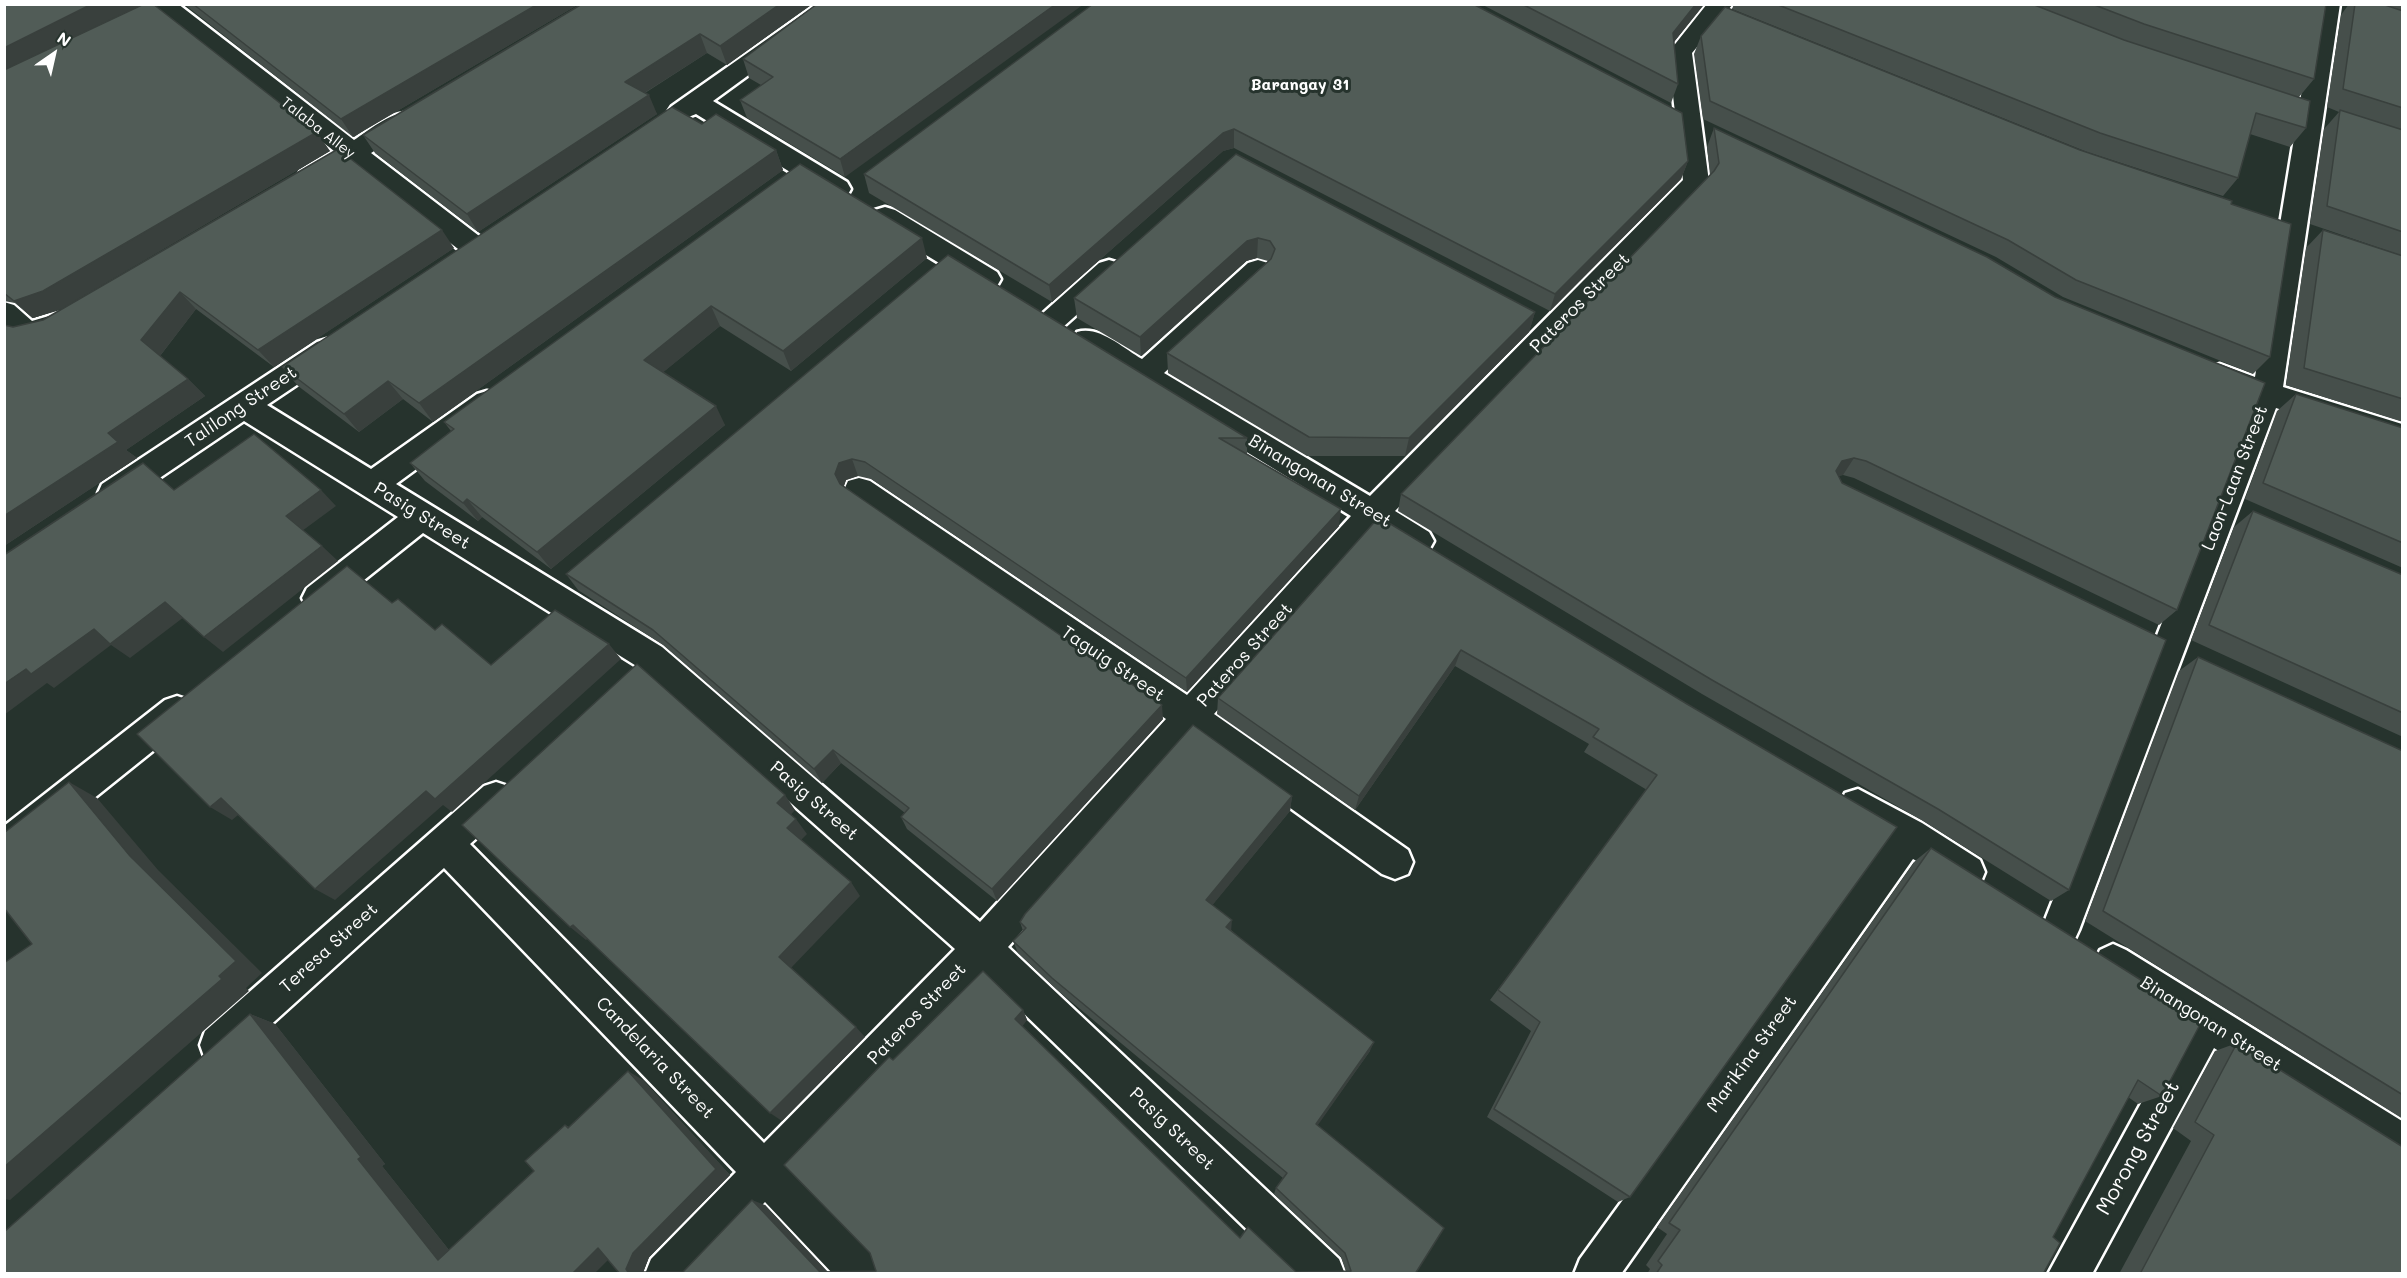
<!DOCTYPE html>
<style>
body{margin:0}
#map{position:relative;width:2407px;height:1278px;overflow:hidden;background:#26332d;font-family:Mali,sans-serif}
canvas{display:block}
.frame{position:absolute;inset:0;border:6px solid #fff;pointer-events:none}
.north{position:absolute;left:24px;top:24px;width:60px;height:60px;-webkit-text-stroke:4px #26332d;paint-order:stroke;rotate:34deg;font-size:16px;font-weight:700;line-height:24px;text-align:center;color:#fff}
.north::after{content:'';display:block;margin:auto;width:21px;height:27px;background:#fff;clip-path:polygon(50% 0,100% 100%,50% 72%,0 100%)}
</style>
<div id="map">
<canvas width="2407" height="1278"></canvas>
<div class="frame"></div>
<div class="north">N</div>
</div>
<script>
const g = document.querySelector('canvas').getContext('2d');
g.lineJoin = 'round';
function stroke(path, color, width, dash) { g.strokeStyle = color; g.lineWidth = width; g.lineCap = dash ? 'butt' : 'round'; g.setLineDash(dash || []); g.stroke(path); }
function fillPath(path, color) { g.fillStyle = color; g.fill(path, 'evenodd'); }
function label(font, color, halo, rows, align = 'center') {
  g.font = font + ' Mali,sans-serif'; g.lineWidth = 6; g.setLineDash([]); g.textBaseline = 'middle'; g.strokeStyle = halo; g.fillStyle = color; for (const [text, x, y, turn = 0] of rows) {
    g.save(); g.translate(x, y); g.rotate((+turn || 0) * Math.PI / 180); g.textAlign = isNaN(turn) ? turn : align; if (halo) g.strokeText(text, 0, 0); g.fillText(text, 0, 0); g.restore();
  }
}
const minor = new Path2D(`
 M150 4H178L354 140C371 129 394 108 415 114L419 120 415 126 371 153 487 242 491 249 487 256 477 259 467 256 351 165C335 174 319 190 300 184L296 178 300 172 334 151Z
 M817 4H846L713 101 847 182 851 189 847 196 838 198 829 196 696 114 681 120 672 118 668 112 672 106Z
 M1707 4H1733L1692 53 1709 182 1705 188 1395 511 1429 532 1434 541 1429 550C1409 557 1393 542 1376 531L1214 714 1408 850 1413 862 1408 874 1395 879 1382 874 1193 738 1008 947 1339 1259 1345 1274H1293L983 974 793 1172 878 1259 884 1274H833L765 1202 696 1274H645L651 1259 736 1172 444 868 233 1059 219 1064 205 1059 200 1045 205 1031 484 786 496 782 508 786 514 798 508 810 470 844 764 1143 955 949 638 667 423 533 329 608 318 612 307 608 302 598 307 588 398 517 244 421 124 502 113 506 102 502 98 493 102 484 317 342 327 339 337 342 341 350 337 358 267 405 371 469 477 394 487 391 497 394 502 402 497 410 396 484 662 647 980 922 1166 719 848 499 844 490 848 481 859 478 870 481 1187 695 1351 516 1077 348 1073 340 1077 332C1099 325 1123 348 1142 359L1248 263 1258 260 1268 263 1272 270 1268 277 1164 373 1370 496 1683 180 1668 53Z
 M2316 4H2340L2283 387 2402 424V448L2276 408 2079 930 2073 943 2060 948 2047 943 2041 930 2250 399 2210 383 2205 375 2210 367 2220 364 2255 377Z
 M885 207 895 210 997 272 1001 279 997 286 987 289 977 286 875 224 872 217 875 210Z
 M1109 260 1119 263 1123 270 1119 277 1063 327 1053 331 1043 327 1039 320 1043 313 1099 263Z
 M4 302 14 305 32 321 59 313 69 316 73 324 69 332C43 343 27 350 4 329Z
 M177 696 189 700 194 711 189 722 17 860 4 865V826L165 700Z
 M1858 789 1922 823 1980 860 1985 872 1980 884 1967 889 1913 859 1621 1274H1574L1580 1259 1884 840 1845 817 1840 805 1845 793Z
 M2113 944 2126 950 2402 1121V1164L2388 1158 2214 1048 2092 1274H2048L2182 1028 2100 976 2094 963 2100 950Z`);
const wall = new Path2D(`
 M4 4 330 151 61 309 33 318 15 303 4 301Z
 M184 4H579L353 137Z
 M582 4H812L727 65 707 53 645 93 657 114 478 232 375 153 363 135Z
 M817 4 845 177 747 118 740 100 761 85 749 78 743 59Z
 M1093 4 1688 161 1681 179 1550 311 1234 148 1223 151 1052 302 869 193 864 174Z
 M1481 4H1712L1703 6 1674 42 1678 84 1671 103Z
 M1734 4H2326L2314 79 2299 97 2306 128 2290 147 2250 134 2238 178 2223 196 2087 152 1732 9Z
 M2349 4H2403V256L2310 224 2324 129 2339 112 2327 107 2341 15Z
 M1701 36 2080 150 2231 204 2270 357 2253 374 2063 297 1996 257 1703 119 1694 54Z
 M702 124 776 150 783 170 433 422 403 399 359 432 298 386 282 367Z
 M1714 128 2177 610 2159 625 1854 478 1843 475 1838 476 1842 483 2069 890 2051 901 1923 821 1702 694 1398 511 1401 494 1710 175 1707 147Z
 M338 149 454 248 274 367 196 309 160 356 188 379 205 396 126 450 137 458 4 546 13 327 43 320Z
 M1236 154 1535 312 1529 332 1405 456H1307L1168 373 1167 353 1268 261 1257 258 1246 261 1141 356 1077 318 1074 298Z
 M800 164 927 258 791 371 720 326 663 372 725 425 551 569 482 517 478 521 425 481 410 463 451 431 444 422Z
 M2323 230 2403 256V422L2286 385 2306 248Z
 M948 255 1247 438V454L1339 526 1187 692 871 479 858 476 846 480 844 486 1163 719 997 901 907 829 901 817 905 813 841 763 822 783 663 645 578 590 566 574Z
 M2296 394 2403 428V568L2245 499 2277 411Z
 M2253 511 2403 575V737L2191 640 2234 527Z
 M1379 517 1687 704 1630 1197 1618 1202 1487 1117 1531 1031 1490 1000 1647 790 1584 752 1589 744 1455 666 1355 810 1217 714 1218 698Z
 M2198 657 2403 751V1119L2085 921 2179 671Z
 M1292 796 1290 811 1212 905 1231 930 1370 1051 1317 1125 1415 1274H620L608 1259 4 1274 250 1014 275 1024 385 1164 382 1166 449 1250 534 1171 565 1125 569 1127 643 1080 730 1175 649 1257 643 1272H683L765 1205 828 1272 876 1271 893 1060 1023 1010 1027 1020 1022 1026 1240 1238 1296 1272H1346L1341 1257 1274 1194 1276 1188 1283 1178 1056 989 1018 953 1013 941 1023 931 1020 922Z
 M1931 848 2162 1096 2138 1104 2128 1097 2053 1237 2043 1274H1647L1650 1269 1646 1265 1667 1234 1657 1227 1915 861Z
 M2237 1043 2403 1274H2119L2191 1141 2173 1128 2215 1051Z`);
const shadedWall = new Path2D(`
 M92 4H144L4 75V48Z
 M538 4H579L353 137 341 119Z
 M780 4H812L727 65 720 46Z
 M1056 4H1084L845 177 840 159Z
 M1696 4H1704L1666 52 1673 33Z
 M700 34 707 53 633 100 625 82Z
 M649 95 657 114 478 232 467 214Z
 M1234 129V148L1223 151 1052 302 1049 285 1223 133Z
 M317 132 330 151 61 309 33 318 14 301Z
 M776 150 783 170 433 422 419 403Z
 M1688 161 1681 179 1550 311 1555 294Z
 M442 230 454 248 274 367 258 350Z
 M922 238 927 258 791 371 783 351Z
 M1258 238 1257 258 1246 261 1141 356 1140 337 1247 241Z
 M180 292 196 309 159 357 141 340Z
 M711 306 720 326 655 379 644 360Z
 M1535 312 1529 332 1405 456 1409 438Z
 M188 379 205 396 126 450 137 458 4 546V516L108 433Z
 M388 381 403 399 359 432 344 414Z
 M716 406 725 425 551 569 537 552Z
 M1854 458 1843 475 1830 478 1842 461Z
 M852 459 858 476 846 480 842 491 835 474 839 463Z
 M321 490 336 506 302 531 286 516Z
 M467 499 482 517 478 521 463 503Z
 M1341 509 1339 526 1187 692 1186 678Z
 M322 546 338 561 223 652 204 637Z
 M165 602 184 617 130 658 111 645 54 688 47 683 4 715V684L26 669 94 629Z
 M609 644 621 659 452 812 443 805 335 900 315 889 426 791Z
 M1461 650 1455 666 1355 810 1359 796Z
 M1162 705 1163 719 997 901 992 889Z
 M833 750 841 763 822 783 814 769Z
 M69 782 97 798 158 870 262 973 246 988 249 991 10 1200 4 1199V1167L130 856Z
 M785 795 795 810 788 818 777 803Z
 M1292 796 1290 811 1206 913V900Z
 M221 798 243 811 232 820 210 807Z
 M796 819 807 834 798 843 787 828Z
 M851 882 860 896 790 969 779 957Z
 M1232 920 1231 932 1226 927Z
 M573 925 589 937 586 940 570 927Z
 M1023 1010 1027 1020 1020 1029 1015 1019Z
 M250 1014 275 1024 385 1164 382 1166 460 1264 438 1260 358 1159Z
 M856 1027 865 1037 782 1121 770 1113Z
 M1374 1042 1370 1051 1313 1132 1316 1124Z
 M628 1071 643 1080 730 1175 649 1257 643 1273 628 1272 626 1269Z
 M752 1200 765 1205 829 1274 820 1272Z
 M598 1248 616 1252 594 1274H572Z`);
const building = new Path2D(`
 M4 4H92L4 48Z
 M144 4H153L317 132 43 291 14 301 4 293V70Z
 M193 4H538L341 119Z
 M582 4H780L720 46 700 34 625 82 649 95 467 214 363 135Z
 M817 4H1056L840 159 740 100 773 77 743 59Z
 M1093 4H1473L1682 113 1688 161 1555 294 1234 129 1223 133 1049 285 864 174Z
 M1522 4H1696L1673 33 1678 84Z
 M1776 4H2032L2124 40 2310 101 2306 128 2256 113 2238 178 2100 133Z
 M2092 4H2326L2314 79 2144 24Z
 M2355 4H2382L2403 11V108L2343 89Z
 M1725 7 2080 150 2232 201 2231 204 2291 224 2270 357 2076 280 2008 240 1710 101 1701 36Z
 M672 107 702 124 716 114 776 150 419 403 388 381 344 414 282 367Z
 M2340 110 2403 130V232L2327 206Z
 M1714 128 1987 257 2055 297 2265 383 2177 610 1866 461 1854 458 1842 461 1836 471 1842 483 2166 640 2069 890 1938 809 1712 680 1401 494 1714 171 1719 163Z
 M338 149 442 230 258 350 180 292 141 340 188 379 108 433 118 442 4 516V325L13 327 43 320Z
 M1236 154 1535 312 1409 438 1309 437 1167 353 1271 259 1275 249 1270 241 1258 238 1247 241 1140 337 1074 298Z
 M800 164 922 238 783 351 711 306 644 360 716 406 537 552 467 499 463 503 410 463 454 429 444 422Z
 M2323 230 2403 256V399L2304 368Z
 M948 255 1247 438H1219L1341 509 1186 678 865 462 852 459 839 463 835 474 840 484 1162 705 992 889 901 817 909 808 833 750 814 769 653 630 566 574Z
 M2296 394 2403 428V543L2263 483Z
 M254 434 321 490 286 516 322 546 204 637 165 602 110 644 94 629 31 674 26 669 4 684V555L143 463 174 490Z
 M2253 511 2403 575V713L2209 625Z
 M1379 517 1687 704 1897 827 1630 1197 1494 1109 1540 1022 1498 990 1657 775 1593 737 1599 729 1461 650 1359 796 1218 698Z
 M347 566 392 603 398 599 435 630 442 624 491 665 555 610 609 644 435 799 426 791 315 889 221 798 210 807 137 734Z
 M2198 657 2403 751V1095L2103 911Z
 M637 664 785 795 777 803 796 819 787 828 851 882 779 957 856 1027 770 1113 573 925 570 927 462 825Z
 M1193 725 1292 796 1206 900 1232 920 1226 927 1374 1042 1316 1124 1444 1228 1415 1274H620L598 1248 572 1274H4V1232L250 1014 361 1157 358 1159 438 1260 534 1171 525 1161 565 1125 568 1128 628 1071 716 1169 633 1253 626 1269 628 1272H683L752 1200 820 1272 876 1271 870 1253 784 1165 889 1057 893 1060 983 971 1023 1010 1015 1019 1240 1238 1248 1227 1296 1272 1351 1271 1345 1253 1276 1188 1287 1173 1052 978 1013 941 1026 928 1020 922 1025 914Z
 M69 782 130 856 236 961 219 976 222 979 4 1167V963L32 944 4 908V833Z
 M1931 848 2203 1019 2162 1096 2138 1080 2053 1237 2060 1243 2043 1274H1656L1662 1265 1658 1261 1680 1230 1669 1223Z
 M2237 1043 2403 1147V1274H2140L2214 1135 2195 1122Z`);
const farStreetnames = [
 ["Talaba Alley",318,128,38]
];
const farNeighbourhoodnames = [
 ["Barangay 31",1300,85]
];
const streetNames = [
 ["Pateros Street",1580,303,-45],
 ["Talilong Street",241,407,-34],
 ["Laon-Laan Street",2235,478,-69],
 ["Binangonan Street",1320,481,31],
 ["Pasig Street",422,516,32],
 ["Pateros Street",1245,655,-48],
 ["Taguig Street",1113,664,34],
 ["Pasig Street",814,801,41],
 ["Teresa Street",329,948,-42],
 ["Pateros Street",917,1014,-46],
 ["Binangonan Street",2211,1024,32],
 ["Marikina Street",1752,1054,-54],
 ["Candelaria Street",655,1058,46],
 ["Pasig Street",1172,1129,44]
];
const nearStreetnames = [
 ["Morong Street",2138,1148,-61]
];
stroke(minor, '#fff', 5);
fillPath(minor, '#26332d');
fillPath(wall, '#464f4b');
fillPath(shadedWall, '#39403d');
fillPath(building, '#515c57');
stroke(building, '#39403d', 1.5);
label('15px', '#fff', '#26332d', farStreetnames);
label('bold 16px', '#fff', '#26332d', farNeighbourhoodnames);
label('18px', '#fff', '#26332d', streetNames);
label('21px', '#fff', '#26332d', nearStreetnames);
</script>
